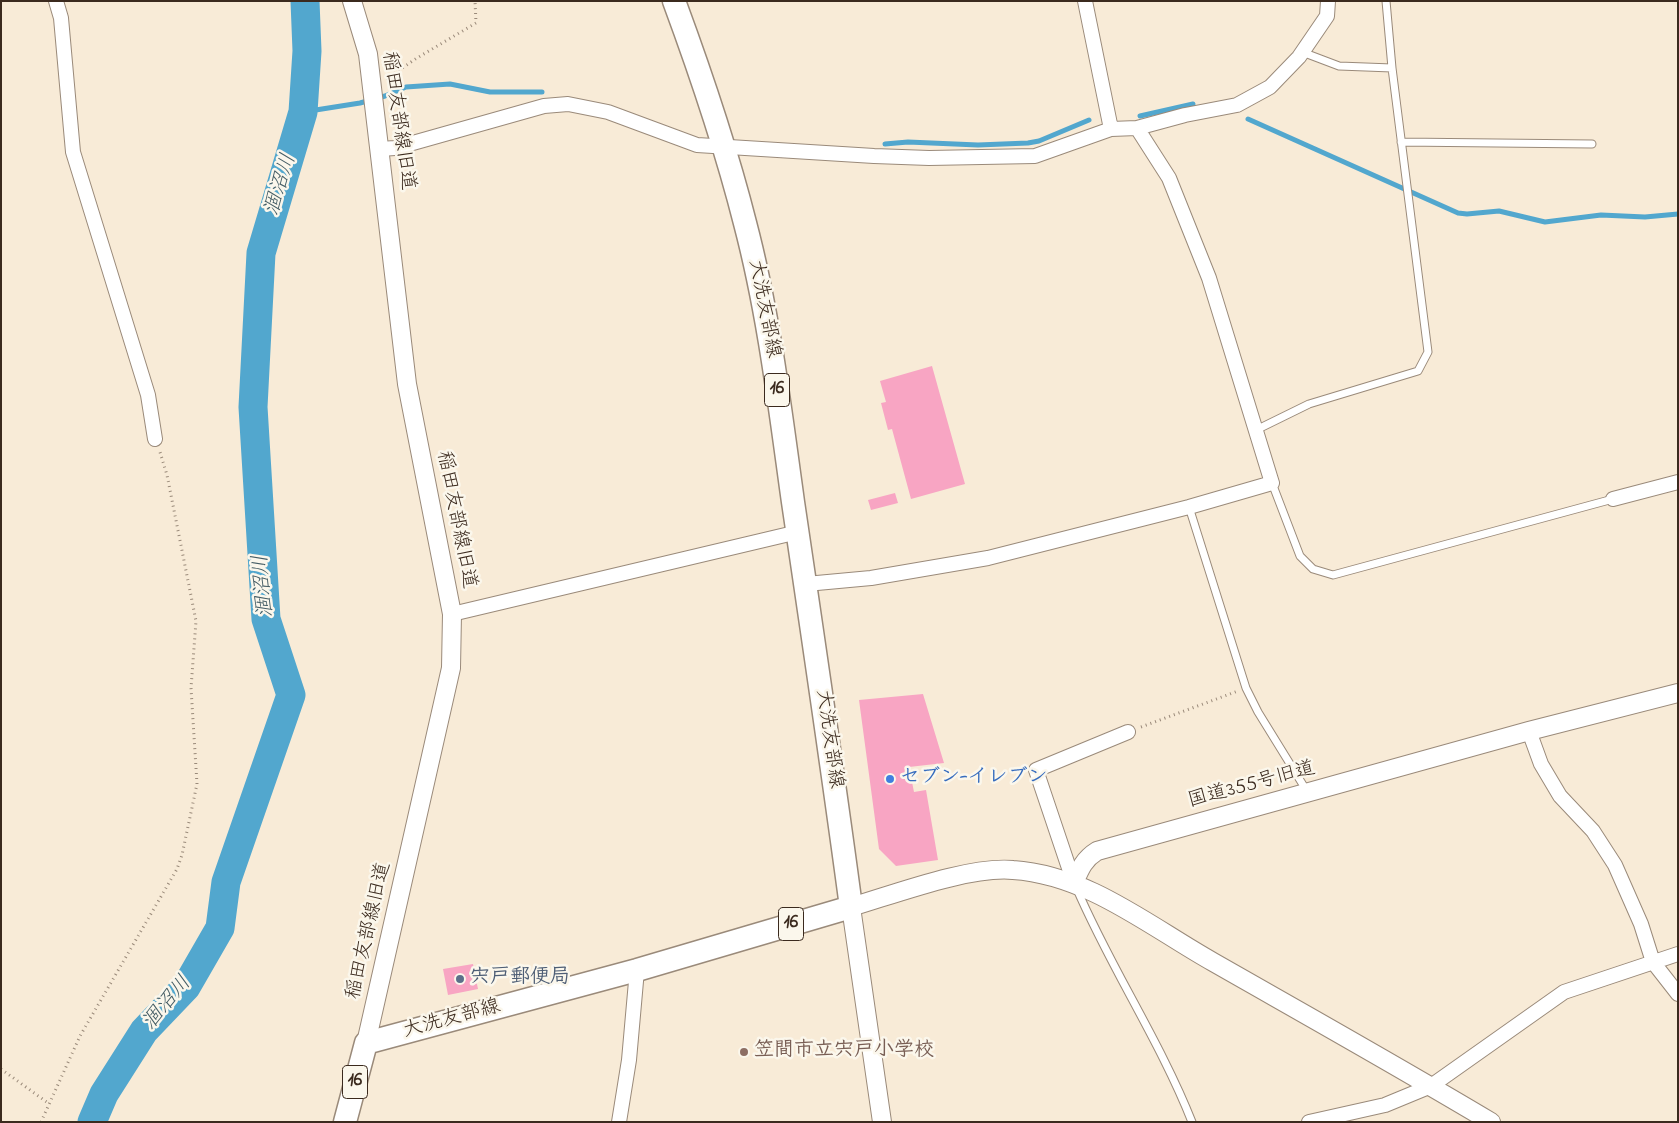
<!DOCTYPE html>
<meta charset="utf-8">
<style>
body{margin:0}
#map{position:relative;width:1679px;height:1123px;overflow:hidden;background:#f8ebd7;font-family:"Indie Flower",sans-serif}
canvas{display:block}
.frame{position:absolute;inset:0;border:2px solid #3b2a1e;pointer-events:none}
</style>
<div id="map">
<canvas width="1679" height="1123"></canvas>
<div class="frame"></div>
</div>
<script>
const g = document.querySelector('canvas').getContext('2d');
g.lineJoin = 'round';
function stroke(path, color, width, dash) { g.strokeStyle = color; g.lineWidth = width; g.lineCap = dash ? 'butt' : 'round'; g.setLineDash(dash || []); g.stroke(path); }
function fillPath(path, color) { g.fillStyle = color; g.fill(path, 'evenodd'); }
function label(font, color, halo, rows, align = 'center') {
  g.font = font + ' "Indie Flower","Klee One",sans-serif'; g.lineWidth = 5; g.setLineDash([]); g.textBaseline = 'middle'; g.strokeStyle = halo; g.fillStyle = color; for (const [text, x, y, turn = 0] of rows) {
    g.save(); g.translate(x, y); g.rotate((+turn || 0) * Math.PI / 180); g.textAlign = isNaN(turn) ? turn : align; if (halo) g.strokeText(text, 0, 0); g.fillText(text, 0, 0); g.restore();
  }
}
const stream = new Path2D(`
 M303 112 360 103 385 96 406 87 450 84 490 92H542
 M1140 116 1193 104
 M1248 119 1458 213 1467 214 1499 211 1545 222 1601 215 1645 217 1678 214
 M885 144 908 142 978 145 1028 143 1039 141 1089 120`);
const river = new Path2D(`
 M92 1122 104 1094 144 1031 186 987 220 928 226 882 291 695 266 619 253 407 261 253 303 112 307 51 305 1`);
const building = new Path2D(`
 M932 366 965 484 911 499 892 429 888 430 881 403 886 402 880 381Z
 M895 493 898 503 871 510 868 500Z
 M923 694 944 763 909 767 914 792 926 790 938 860 896 866 879 849 859 700Z
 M473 964 478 989 448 995 443 969Z`);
const path = new Path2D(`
 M386 79 417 58 476 23 475 1
 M1141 727 1238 691
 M1 1069 48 1103
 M41 1122 80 1036 177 869 182 855 197 784 191 688 196 621 167 475 160 452`);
const service = new Path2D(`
 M1386 1 1392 68
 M1401 142 1592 144
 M1256 430 1309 404 1418 371 1428 352 1392 68 1339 66 1302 52
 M1272 483 1300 556 1313 569 1333 575 1613 499
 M1189 507 1246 688 1258 712 1308 793
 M1076 887C1110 967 1160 1041 1192 1122`);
const minor = new Path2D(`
 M56 1 61 18 73 152 148 395 155 439
 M1137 128 1185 115 1237 105 1270 87 1299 57 1327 16 1328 1
 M380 149 395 148 544 106 568 104 608 112 697 145 874 156 929 158 1035 156 1111 129 1085 1
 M1613 499 1678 482
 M806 584 871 578 988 558 1189 507 1272 483 1209 278 1169 178 1137 128 1111 129
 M452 614 798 532
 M1529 731 1541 764 1560 796 1593 831 1615 865 1641 924 1653 962 1678 994
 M1074 883 1036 770 1128 732
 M619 1122 629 1060 637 970
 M1309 1122 1385 1105 1431 1086 1564 992 1678 954`);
const tertiary = new Path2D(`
 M352 1 368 54 407 384 452 614 451 668 366 1043
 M1074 883C1080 869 1084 859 1097 851L1529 731 1678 693
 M882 1122 851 907C895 894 969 866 1013 870 1088 875 1149 926 1213 962 1306 1015 1399 1067 1491 1122`);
const primary = new Path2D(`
 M345 1122 366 1043 637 970 851 907C833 772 813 637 793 502 780 409 769 314 745 223 726 148 701 74 674 1`);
const markers = [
 [890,779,5,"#3f7fe0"],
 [460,979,5,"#5c6f8a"],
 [744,1052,5,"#8d6e63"]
];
const shields = [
 [777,390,25],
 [791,924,25],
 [355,1082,25]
];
const shieldNames = [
 ["16",777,390],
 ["16",791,924],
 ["16",355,1082]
];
const streetNames = [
 ["稲田友部線旧道",397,121,82],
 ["大洗友部線",763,309,79],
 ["稲田友部線旧道",455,520,79],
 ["大洗友部線",828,739,82],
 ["国道355号旧道",1252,786,-15],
 ["稲田友部線旧道",370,931,-77],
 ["大洗友部線",452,1020,-15]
];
const shopNames = [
 ["セブン-イレブン",900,779]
];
const serviceNames = [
 ["宍戸郵便局",470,979]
];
const educationNames = [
 ["笠間市立宍戸小学校",754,1052]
];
const waterNames = [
 ["涸沼川",282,185,-73],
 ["涸沼川",265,586,-95],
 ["涸沼川",168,1004,-50]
];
stroke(stream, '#52a7ce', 5);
stroke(river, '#52a7ce', 29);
fillPath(building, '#f8a5c3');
stroke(service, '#9a8a7a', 9);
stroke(minor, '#9a8a7a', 16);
stroke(tertiary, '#9a8a7a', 20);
stroke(primary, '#9a8a7a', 25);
stroke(path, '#9a8a7a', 3, [1, 4]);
stroke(service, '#fff', 7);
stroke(minor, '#fff', 14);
stroke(tertiary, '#fff', 18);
stroke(primary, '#fff', 22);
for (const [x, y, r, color] of markers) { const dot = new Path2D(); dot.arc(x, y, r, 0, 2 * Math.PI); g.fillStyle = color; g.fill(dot); stroke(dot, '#fbf7ec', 2); }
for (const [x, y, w] of shields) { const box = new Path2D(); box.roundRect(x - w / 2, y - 16.5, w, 33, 4); g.fillStyle = '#fbf7ec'; g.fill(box); stroke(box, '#3b2a1e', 1); }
label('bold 19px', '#3b2a1e', null, shieldNames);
label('20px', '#3b2a1e', '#fbf7ec', streetNames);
label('bold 20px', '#366cbe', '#fbf7ec', shopNames, 'left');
label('bold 20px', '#4e5e75', '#fbf7ec', serviceNames, 'left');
label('bold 20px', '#785e54', '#fbf7ec', educationNames, 'left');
label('italic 21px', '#445c64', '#fbf7ec', waterNames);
</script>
